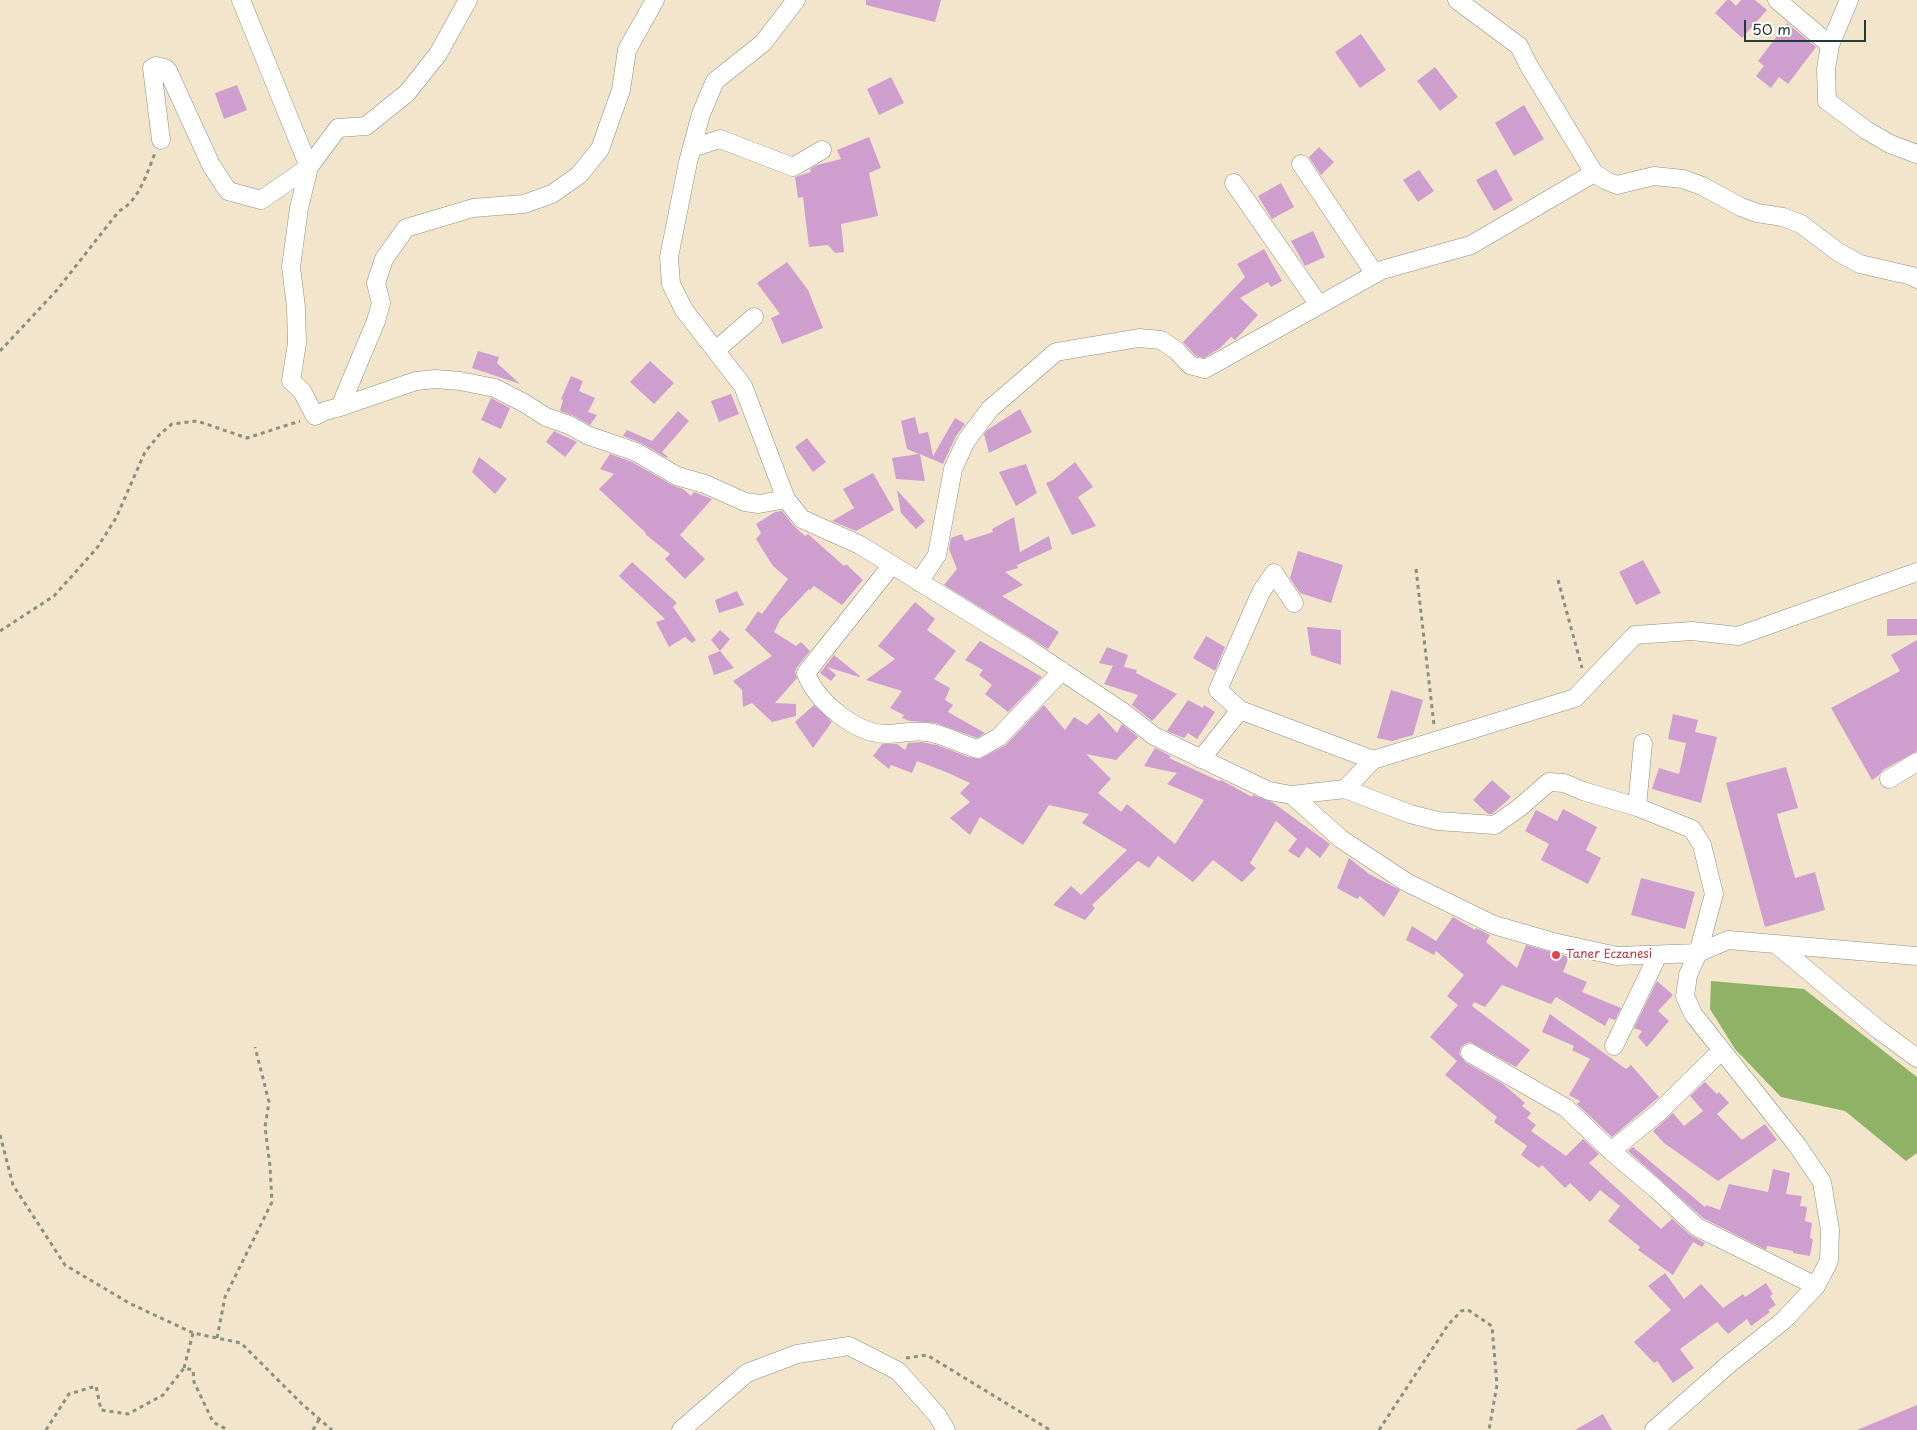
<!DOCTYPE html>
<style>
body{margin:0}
#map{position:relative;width:1917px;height:1430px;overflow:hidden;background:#f2e5cb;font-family:"Playpen Sans",sans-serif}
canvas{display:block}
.scale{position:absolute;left:1744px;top:20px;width:122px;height:22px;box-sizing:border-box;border:2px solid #1f3d34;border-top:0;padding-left:6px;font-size:15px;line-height:18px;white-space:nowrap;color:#1f3d34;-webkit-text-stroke:4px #fff;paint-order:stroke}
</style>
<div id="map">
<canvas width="1917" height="1430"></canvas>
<div class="scale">50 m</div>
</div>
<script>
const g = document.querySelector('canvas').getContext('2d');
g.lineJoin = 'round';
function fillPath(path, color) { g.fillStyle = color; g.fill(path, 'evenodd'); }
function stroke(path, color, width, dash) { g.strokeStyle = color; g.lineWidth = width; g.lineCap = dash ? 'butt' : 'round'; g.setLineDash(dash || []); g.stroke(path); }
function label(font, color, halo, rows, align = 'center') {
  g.font = font + ' "Playpen Sans",sans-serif'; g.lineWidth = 4; g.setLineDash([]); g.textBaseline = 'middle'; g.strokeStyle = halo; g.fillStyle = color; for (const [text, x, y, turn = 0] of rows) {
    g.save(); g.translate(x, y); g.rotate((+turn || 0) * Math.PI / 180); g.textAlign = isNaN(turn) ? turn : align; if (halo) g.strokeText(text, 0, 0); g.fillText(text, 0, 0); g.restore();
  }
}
const forest = new Path2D(`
 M1711 981 1804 989 1917 1077V1153L1906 1161 1845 1111 1781 1097 1735 1049 1710 1009Z`);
const building = new Path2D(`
 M866 0H941L935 22 866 5Z
 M1727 0H1730L1736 6 1741 0H1755L1767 10 1742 38 1715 13Z
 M1787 23 1816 47 1788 84 1779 77 1771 88 1756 76 1764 66 1758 61Z
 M1361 34 1386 70 1360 88 1335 52Z
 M1435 67 1458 97 1440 111 1417 81Z
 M891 77 904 103 879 115 867 89Z
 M237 85 247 110 224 119 215 93Z
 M1524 105 1544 139 1514 156 1495 123Z
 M869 137 881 168 869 173 878 216 841 224 844 252 835 253 828 245 809 247 803 197 798 198 795 177 811 172 810 169 817 165 841 159 837 150Z
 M1319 147 1334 162 1321 175 1309 157Z
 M1496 169 1513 200 1494 211 1476 180Z
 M1419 170 1434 191 1418 202 1403 180Z
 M1281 183 1294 207 1272 219 1258 196Z
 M1313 231 1325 257 1305 266 1291 241Z
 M1264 249 1282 281 1271 287 1268 282 1240 298 1258 315 1235 340 1231 337 1220 348 1204 358 1196 356 1183 342 1245 277 1237 264Z
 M787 262 808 290 823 328 782 344 771 318 780 314 757 283Z
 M478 351 499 357 497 363 520 384 472 368Z
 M650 361 674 383 654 404 630 382Z
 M571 376 583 381 579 391 595 398 588 412 597 415 590 425 574 416 560 411 563 400 561 399Z
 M731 394 739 414 719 422 711 401Z
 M491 398 510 408 501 429 481 420Z
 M1020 409 1032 432 989 453 984 434 987 430Z
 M678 411 689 421 662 452 668 457 667 458 641 443 623 436 627 430 652 441Z
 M915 417 919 434 928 432 933 456 955 418 965 424 956 436 943 464 920 454 925 481 896 479 892 458 919 454 907 449 901 421Z
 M554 431 577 442 565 457 546 442Z
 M807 438 826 462 813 472 795 447Z
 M610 454 632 462 672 485 683 489 691 496 694 492 712 499 680 535 705 559 685 579 665 559 670 554 645 534 646 533 599 489 614 474 600 469Z
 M479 457 507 479 495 494 472 472Z
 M1075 462 1093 487 1078 497 1096 526 1072 535 1046 483 1053 480Z
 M1026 464 1037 493 1016 506 999 472Z
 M873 473 894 510 856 531 832 521 854 508 843 489Z
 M897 490 925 521 916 529 901 513Z
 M782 511 794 526 805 536 808 534 844 566 846 564 863 580 842 605 814 586 810 590 809 589 780 620 774 632 796 646 801 642 810 651 797 667 795 672 797 678 775 703 796 704V716L772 722 752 703 743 707 742 690 733 681 772 656 745 630 758 611 762 614 788 579 773 566 756 539 761 533 756 524 775 512Z
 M1014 517 1020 552 1049 536 1052 549 1017 565 1018 568 1005 572 1023 585 1002 596 1059 632 1048 649 944 585 957 569 949 549 951 538 962 534 965 541 993 532 992 529Z
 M1298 551 1343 565 1331 603 1300 593 1290 578Z
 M1643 560 1661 593 1636 605 1619 572Z
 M632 562 677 603 673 607 696 640 692 643 685 637 669 647 656 622 665 619 619 576Z
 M737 591 744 605 719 613 715 600Z
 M915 602 935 619 927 630 956 651 934 679 950 688 945 700 953 705 948 712 985 733 977 738 936 723 910 721 902 718 904 715 890 708 902 691 866 680 895 659 878 646Z
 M1887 619H1917V635L1887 636Z
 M1307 627 1341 630V665L1311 655Z
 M720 630 730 639 720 651 711 640Z
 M1206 636 1225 647 1215 671 1193 658Z
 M1917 640V751L1883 770 1879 775 1872 780 1831 708 1900 671 1891 655Z
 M980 641 1042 677 1008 712 985 694 992 685 979 675 983 670 965 660Z
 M1107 647 1128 655 1124 667 1137 670 1136 673 1177 694 1152 721 1132 705 1138 695 1104 684 1113 666 1099 663Z
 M720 651 734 668 714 675 708 656Z
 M834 655 860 676 859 677 827 667 836 675 831 681 820 673Z
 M1391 690 1423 700 1413 735 1392 741 1377 738Z
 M1188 700 1203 708 1204 705 1215 712 1197 739 1188 733 1184 738 1167 731Z
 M814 705 832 722 813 748 795 722Z
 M1044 705 1065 730 1074 717 1087 725 1099 713 1117 733 1122 724 1138 737 1116 760 1086 754 1111 779 1098 793 1121 812 1127 804 1175 844 1204 800 1167 784 1177 773 1144 766 1155 748 1171 756 1169 758 1219 781 1221 780 1252 797 1253 795 1272 802 1330 844 1320 858 1307 847 1299 858 1288 851 1297 839 1276 821 1250 863 1256 868 1242 882 1213 860 1193 882 1158 856 1149 868 1138 861 1092 905 1095 908 1085 920 1053 905 1071 886 1081 895 1127 850 1082 823 1089 814 1049 805 1023 845 980 817 970 835 950 818 970 802 960 793 970 783 946 772 917 761 912 773 891 765 889 769 873 756 882 744H897L905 750 908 743 921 742 937 745 968 757 980 759 1006 745Z
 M1673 714 1698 720 1695 732 1717 737 1701 803 1652 789 1659 768 1679 774 1686 743 1668 739Z
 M1786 767 1798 808 1777 814 1795 878 1815 872 1825 910 1765 927 1726 783Z
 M1492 780 1511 797 1492 814H1488L1473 800Z
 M1563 809 1597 827 1586 850 1601 858 1588 884 1541 860 1549 844 1525 831 1536 810 1557 821Z
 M1349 858 1369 874 1400 890 1384 917 1360 896 1357 899 1337 888Z
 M1641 878 1695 892 1685 929 1631 915Z
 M1453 917 1475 930 1476 928 1490 935 1486 942 1517 968 1526 945 1569 957 1563 972 1587 982 1582 992 1621 1008 1615 1020 1609 1018 1605 1026 1556 997 1551 1004 1502 985 1485 1007 1474 1002 1472 1006 1530 1050 1516 1067 1470 1042 1465 1044 1461 1047 1459 1054 1465 1062 1503 1084 1525 1103 1522 1106 1531 1113 1527 1118 1536 1125 1531 1131 1566 1156 1583 1139 1599 1154 1589 1163 1661 1229 1672 1219 1667 1214 1690 1235 1705 1243 1702 1247 1693 1242 1673 1275 1638 1250 1640 1247 1608 1221 1620 1206 1600 1190 1590 1202 1570 1183 1565 1188 1542 1165 1539 1168 1521 1155 1527 1146 1494 1122 1497 1117 1445 1075 1457 1061 1430 1037 1458 1005 1447 996 1464 975 1436 951 1434 955 1406 940 1412 926 1436 941Z
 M1657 981 1673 995 1658 1011 1669 1021 1647 1047 1638 1037 1642 1031 1634 1028Z
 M1550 1014 1626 1069 1631 1065 1659 1097 1612 1137 1577 1104 1580 1101 1569 1095 1590 1059 1572 1050 1574 1046 1542 1032Z
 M1705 1082 1717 1094 1719 1092 1729 1103 1717 1114 1742 1140 1765 1124 1777 1140 1718 1181 1664 1143 1653 1131 1673 1113 1684 1126 1703 1111 1690 1096Z
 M1633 1147 1705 1207 1706 1205 1720 1210 1729 1184 1768 1192 1773 1169 1790 1173 1786 1194 1802 1196 1800 1206 1807 1207 1805 1221 1812 1223 1810 1238 1813 1239 1810 1256 1793 1253V1251L1767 1246 1766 1250 1703 1218 1628 1151Z
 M1665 1273 1684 1299 1701 1284 1723 1308 1743 1294 1745 1297 1766 1283 1773 1294 1770 1296 1776 1305 1768 1310 1770 1312 1751 1326 1747 1319 1728 1334 1717 1322 1680 1349 1694 1368 1673 1383 1657 1361 1654 1363 1634 1342 1671 1310 1648 1286Z
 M1917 1405V1430H1857Z
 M1603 1414 1612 1430H1575Z`);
const path = new Path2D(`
 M0 351 57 290 119 211C139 201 147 173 155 153
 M1416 569 1434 725
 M1558 580 1582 668
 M0 631 54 596 97 548 116 518 145 452 159 435 172 424 197 421 247 438 300 421
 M0 1135 13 1185 65 1265 129 1303 193 1333 241 1343 301 1403 332 1430
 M217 1338 225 1297 272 1202 270 1166 265 1127 269 1102 255 1047
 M906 1358 927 1355 1050 1430
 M184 1368 193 1333
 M46 1430 69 1394 96 1386 101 1410 128 1414 163 1395 184 1368 193 1370 194 1382 213 1422 228 1430
 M313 1430 320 1418
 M1379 1430 1448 1325 1461 1311 1468 1310 1492 1326 1497 1385 1489 1430`);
const minor = new Path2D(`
 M241 0 309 167 299 208 291 267 296 307 297 343 291 381 302 391 315 416 325 411 340 407 376 321 381 303 376 283 384 259 406 228 473 208 524 204 552 194 579 175 600 149 621 90 627 50 655 0
 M796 0 763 43 715 81 701 114 688 162 669 257 671 284 684 310 743 386 786 499 802 519 860 545 1030 650 1123 712 1154 736 1269 791 1292 795 1345 789 1410 814 1438 821 1495 825 1519 808 1549 782 1564 783 1583 791 1637 807 1692 829 1702 845 1714 894 1698 953 1688 975 1685 996 1693 1014 1797 1145 1822 1182 1830 1230 1829 1261 1816 1286 1784 1320 1729 1364 1654 1430
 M1457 0 1519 46 1529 66 1594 173 1607 181 1617 185 1654 176 1683 179 1702 186 1741 207 1757 213 1783 217 1801 224 1838 252 1860 264 1912 276 1917 279
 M1777 0 1830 45
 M1849 0 1830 45 1826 69 1827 101 1866 130 1890 144 1917 154
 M161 140 152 68 156 66 165 68 168 71 211 165 228 191 261 200 309 167 338 128 366 126 407 93 438 54 468 0
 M692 148 720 139 793 167 822 150
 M1301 164 1375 274
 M1234 183 1319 305
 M716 350 754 317
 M340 407 416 381 435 379 460 381 495 388 524 403 546 417 569 425 587 435 636 452 677 476 705 484 745 502 759 504 786 499
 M891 566 806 673C816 701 855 733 885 734 899 734 913 730 927 732 945 734 961 745 978 749L999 737 1062 671
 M919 582 937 555 953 469 966 441 990 409 1056 352 1139 338 1161 340 1177 351 1190 365 1205 369 1382 270 1471 245 1594 173
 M1240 710 1218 690 1261 592 1274 573 1294 603
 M1201 759 1240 710 1373 760 1575 698 1635 635 1692 631 1738 636 1917 572
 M1889 779 1917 762
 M1345 789 1373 760
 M1292 795 1341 839 1406 882 1494 925 1553 942 1617 956 1698 953 1728 940 1917 956
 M1637 807 1643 743
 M1777 945 1879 1030 1917 1058
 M1614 1046 1658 955
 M1470 1053 1566 1108 1611 1151 1656 1189 1697 1227 1816 1286
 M1611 1151 1659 1112 1721 1051
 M681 1430 747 1373 797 1354 849 1346 898 1371 937 1415 946 1430`);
const markers = [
 [1556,955,5,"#e0444e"]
];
const healthNames = [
 ["Taner Eczanesi",1566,955]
];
fillPath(forest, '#90b267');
fillPath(building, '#ce9ecf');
stroke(minor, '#889180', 19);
stroke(path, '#889180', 3, [4, 4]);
stroke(minor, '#fff', 18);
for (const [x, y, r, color] of markers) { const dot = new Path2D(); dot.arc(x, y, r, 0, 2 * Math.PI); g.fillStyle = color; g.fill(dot); stroke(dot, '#fff', 2); }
label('12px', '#be3a42', '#fff', healthNames, 'left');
</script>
